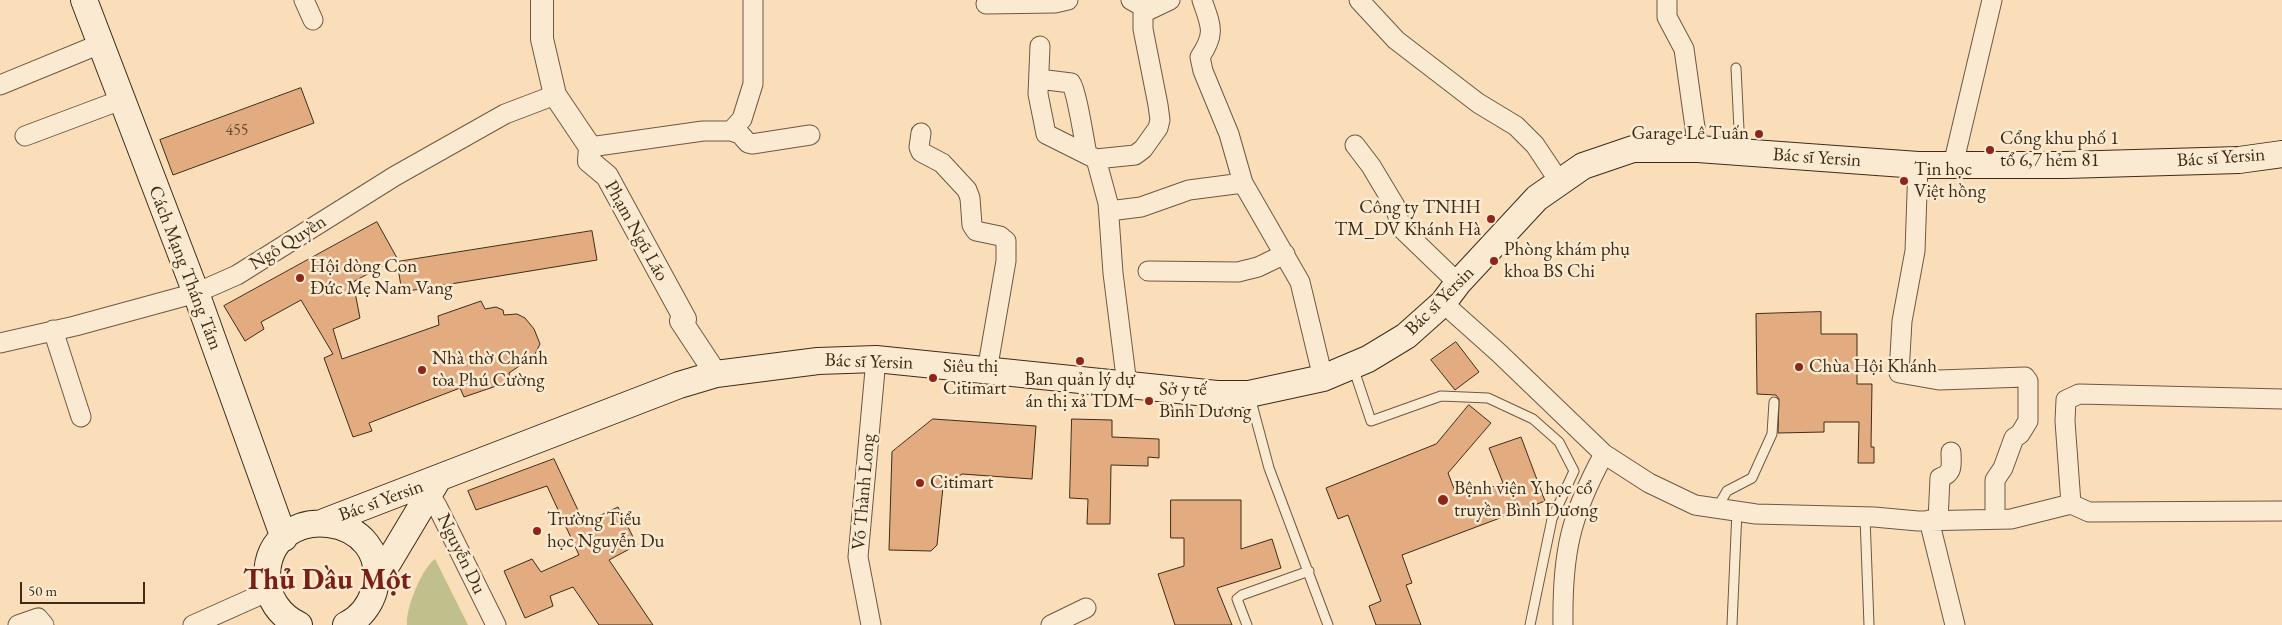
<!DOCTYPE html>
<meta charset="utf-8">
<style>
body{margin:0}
#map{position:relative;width:2282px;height:625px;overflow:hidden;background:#f9deb9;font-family:"EB Garamond",serif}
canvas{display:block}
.scale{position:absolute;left:20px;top:582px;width:125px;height:22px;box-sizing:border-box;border:2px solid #3f2c17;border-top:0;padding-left:6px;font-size:15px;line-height:18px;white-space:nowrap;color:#3f2c17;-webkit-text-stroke:4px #fbead2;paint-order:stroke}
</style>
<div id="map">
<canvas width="2282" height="625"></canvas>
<div class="scale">50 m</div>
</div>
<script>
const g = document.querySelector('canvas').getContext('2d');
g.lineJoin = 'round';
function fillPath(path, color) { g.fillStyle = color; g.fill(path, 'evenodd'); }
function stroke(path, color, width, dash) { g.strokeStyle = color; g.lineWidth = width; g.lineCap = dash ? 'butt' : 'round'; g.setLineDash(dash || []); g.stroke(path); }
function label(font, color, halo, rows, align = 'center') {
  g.font = font + ' "EB Garamond",serif'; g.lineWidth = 5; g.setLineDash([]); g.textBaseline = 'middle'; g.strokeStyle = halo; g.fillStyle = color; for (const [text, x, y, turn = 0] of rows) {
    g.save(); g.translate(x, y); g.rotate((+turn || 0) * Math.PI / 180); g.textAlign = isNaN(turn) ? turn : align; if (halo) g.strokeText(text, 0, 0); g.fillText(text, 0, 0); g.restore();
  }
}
const green = new Path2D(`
 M435 559 468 625H407C405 609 422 568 435 559Z`);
const building = new Path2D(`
 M301 88 314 123 173 175 160 140Z
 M377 222 397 258 353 282 360 318 333 329 342 359 439 325 438 316 481 301 485 309 496 307 503 310 504 315 517 314 525 318 534 329 540 344 534 356 509 373 511 381 464 397 460 388 369 423 372 431 353 437 324 358 333 354 301 300 261 322 264 329 245 341 224 306Z
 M592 231 597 260 402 292 397 262Z
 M1821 312V334H1857V384H1872L1871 447H1874V463H1858L1859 422H1824V432L1778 433 1779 399 1776 395 1757 394 1756 314Z
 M1456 342 1479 372 1455 390 1431 360Z
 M1469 405 1491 423 1448 473 1456 494 1471 488 1473 494 1503 483 1489 448 1521 437 1545 501 1402 555 1412 583 1406 585 1421 625H1376L1369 606 1381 601 1348 515 1338 519 1326 488 1436 444Z
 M933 419 1036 426 1032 479 962 474 943 487 937 545 931 551 889 550 892 452Z
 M1072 419 1112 420V437L1159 439V458L1148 457V466L1111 465 1110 524H1087L1088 499 1070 498Z
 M554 459 584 523 618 507 637 545 609 560 653 625H599L573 587 550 596 553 606 525 618 504 571 532 559 541 572 579 555 547 486 476 510 468 491Z
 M1171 500H1241V549L1272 539 1281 568 1217 588 1232 625H1175L1158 574 1184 566V538H1171Z`);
const service = new Path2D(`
 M1736 68 1740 150
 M1353 367 1371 421 1441 396 1488 398 1533 419 1559 442 1574 471 1552 519 1530 625
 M1250 397 1269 468 1328 625
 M1717 508 1727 491 1752 478 1772 434 1774 402
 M1865 517 1869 625
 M1247 625 1237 599 1242 595 1309 571
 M1732 625 1737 511`);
const minor = new Path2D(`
 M304 0 313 20
 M1131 0 1149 10 1170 0
 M1202 0C1211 26 1216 33 1200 57L1203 71 1229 134 1243 183 1300 282 1323 378
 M1359 0 1396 40 1478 103 1516 126 1535 145 1559 181
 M1667 0V17L1684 49 1698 149
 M986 4 1055 3 1068 0
 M1040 46 1038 94 1046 134 1096 159 1108 203 1113 273 1127 385
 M1039 79 1071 83C1077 92 1084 140 1087 154
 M0 85 100 44
 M731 131 742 119 753 84V0
 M921 133 919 147 921 152 942 163 967 190 970 198 972 225 976 231 1000 236 1006 241V261L987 371
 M25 136 121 100
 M1355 145 1371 166 1395 206 1401 228 1458 283
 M590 147 703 131H731L740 134 748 143 752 144 810 135
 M1096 159 1135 155 1143 149 1158 128 1160 120 1158 105 1143 29V7
 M1918 165 1915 251 1902 321 1899 373 1939 380 2025 377 2028 381V421L2020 434 2014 438 2003 468 1995 480V519
 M1953 165 1992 0
 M1109 211 1141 207 1189 190 1243 183
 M1148 271 1238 272 1258 267 1285 254
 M1443 303 1499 353 1604 454 1649 483 1695 505 1756 514 1874 517 1918 521 2011 519 2071 504
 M53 330 81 417
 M0 343 75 326 196 293 237 275 395 176 505 114 555 95
 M424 485 437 506 496 625
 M2071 504 2065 421 2066 400 2079 394 2282 399
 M2071 504 2089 512 2282 511
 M1929 520 1955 625
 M1938 520 1940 478C1954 472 1951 466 1951 452
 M18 625 38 618 44 625
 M193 625 269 591
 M871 625 858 557 876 359
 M1051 625 1086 608
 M1563 625C1562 554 1570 516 1604 454`);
const tertiary = new Path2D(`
 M542 0V39L555 95 590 147 589 161 607 176 685 319 681 321 716 374`);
const secondary = new Path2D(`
 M84 0 196 293 284 538
 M324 522 679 385 716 374 818 361 876 359 1217 394H1249L1323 378 1368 359 1406 336 1443 303 1458 283 1537 198 1583 166 1633 149H1698L1918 165H2065L2239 160 2282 154
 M377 581 438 479
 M299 625C280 616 267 598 267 577 267 496 396 512 374 591 370 605 360 618 346 625`);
const markers = [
 [1759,134,5,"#8f2418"],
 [1990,150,5,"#8f2418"],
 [1904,181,5,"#8f2418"],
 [1491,219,5,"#8f2418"],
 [1494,261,5,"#8f2418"],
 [300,278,5,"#8f2418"],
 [1080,361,5,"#8f2418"],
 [1799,367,5,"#8f2418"],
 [422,370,5,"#8f2418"],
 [933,378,5,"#8f2418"],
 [1149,401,5,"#8f2418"],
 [920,483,5,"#8f2418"],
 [1443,500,6,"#8f2418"],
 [537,531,5,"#8f2418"]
];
const numberNames = [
 ["455",237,131]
];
const poiNames = [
 ["Garage Lê Tuấn",1749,134,"right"],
 ["Cổng khu phố 1",2000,139],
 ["tổ 6,7 hẻm 81",2000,161],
 ["Tin học",1914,170],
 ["Việt hồng",1914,192],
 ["Công ty TNHH",1481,208,"right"],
 ["TM_DV Khánh Hà",1481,230,"right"],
 ["Phòng khám phụ",1504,250],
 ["khoa BS Chi",1504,272],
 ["Hội dòng Con",310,267],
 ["Đức Mẹ Nam Vang",310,289],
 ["Nhà thờ Chánh",432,359],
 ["tòa Phú Cường",432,381],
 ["Siêu thị",943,367],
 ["Citimart",943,389],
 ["Chùa Hội Khánh",1809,367],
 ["Ban quản lý dự",1080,380,"center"],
 ["án thị xả TDM",1080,402,"center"],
 ["Sở y tế",1159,390],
 ["Bình Dương",1159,412],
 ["Citimart",930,483],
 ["Bệnh viện Y học cổ",1454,489],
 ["truyền Bình Dương",1454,511],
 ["Trường Tiểu",547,520],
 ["học Nguyễn Du",547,542]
];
const streetNames = [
 ["Bác sĩ Yersin",1817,158,4],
 ["Bác sĩ Yersin",2221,158,-4],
 ["Phạm Ngũ Lão",636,231,61],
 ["Ngô Quyền",288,243,-32],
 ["Cách Mạng Tháng Tám",185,268,69],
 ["Bác sĩ Yersin",1440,301,-45],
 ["Bác sĩ Yersin",869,362,2],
 ["Võ Thành Long",864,492,-85],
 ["Bác sĩ Yersin",381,501,-20],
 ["Nguyễn Du",461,554,64]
];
const townNames = [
 ["Thủ Dầu Một",327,581]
];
fillPath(green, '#c1c08c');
fillPath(building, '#e3ab80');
stroke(building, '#3f2c17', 1);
stroke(service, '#6e5840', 11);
stroke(minor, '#6e5840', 21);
stroke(tertiary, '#6e5840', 24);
stroke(secondary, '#3f2c17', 28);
stroke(service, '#fbead2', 9);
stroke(minor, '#fbead2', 19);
stroke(tertiary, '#fbead2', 22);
stroke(secondary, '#fbead2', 26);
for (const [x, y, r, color] of markers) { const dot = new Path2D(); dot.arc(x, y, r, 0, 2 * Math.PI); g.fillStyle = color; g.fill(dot); stroke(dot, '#fbead2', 2); }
label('16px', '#684c31', null, numberNames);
label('19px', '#3f2c17', '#fbead2', poiNames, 'left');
label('19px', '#3f2c17', '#fbead2', streetNames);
label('bold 29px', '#7a1f14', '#fbead2', townNames);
</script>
